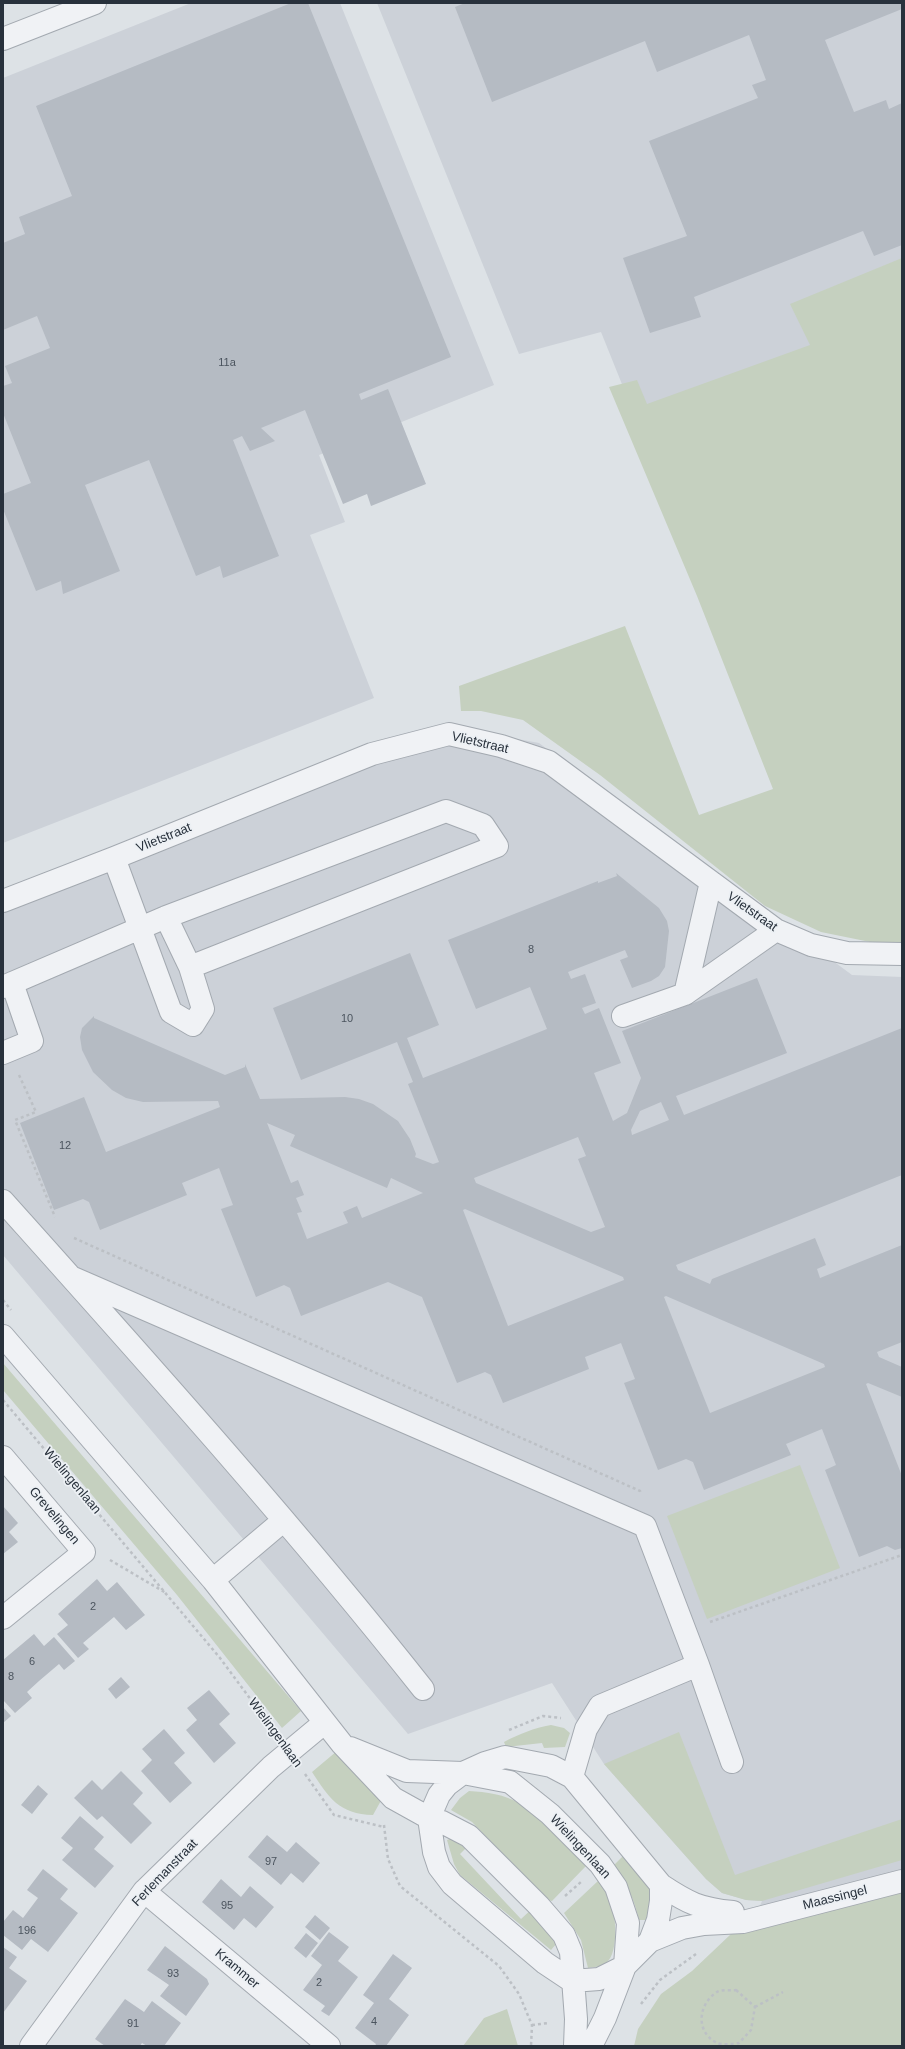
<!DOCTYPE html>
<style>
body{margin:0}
#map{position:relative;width:905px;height:2049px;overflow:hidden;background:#dde2e6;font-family:Arial,sans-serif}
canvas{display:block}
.frame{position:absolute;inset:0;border:4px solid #28313c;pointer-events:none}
</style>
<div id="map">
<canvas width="905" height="2049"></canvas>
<div class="frame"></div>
</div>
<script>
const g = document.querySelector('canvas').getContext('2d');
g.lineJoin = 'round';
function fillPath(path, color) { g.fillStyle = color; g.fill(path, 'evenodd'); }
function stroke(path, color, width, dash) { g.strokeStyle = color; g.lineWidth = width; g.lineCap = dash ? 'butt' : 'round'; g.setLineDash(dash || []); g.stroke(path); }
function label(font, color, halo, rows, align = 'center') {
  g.font = font + ' Arial,sans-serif'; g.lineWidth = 3.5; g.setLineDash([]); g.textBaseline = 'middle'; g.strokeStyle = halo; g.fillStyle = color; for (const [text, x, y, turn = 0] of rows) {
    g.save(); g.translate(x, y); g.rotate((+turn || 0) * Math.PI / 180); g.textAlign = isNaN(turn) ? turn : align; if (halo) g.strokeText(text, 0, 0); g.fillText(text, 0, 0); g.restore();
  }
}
const built = new Path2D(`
 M191 3H340L494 385 319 455 345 522 310 535 374 698 3 843V78Z
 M377 3H902V873L827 894 601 332 519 354Z
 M448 726 539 743 852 975 902 977V2038L742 1952 762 1901 746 1900 722 1893 706 1879 604 1764 552 1683 408 1734 3 1255V907Z`);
const green = new Path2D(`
 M902 258V944L875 943 821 932 765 906 600 775 523 720 481 711H461L459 686 625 626 699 815 773 789 697 596 609 387 637 380 647 404 810 345 790 304Z
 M3 1363 301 1711 282 1728 177 1595 3 1390Z
 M800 1465 840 1568 707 1619 667 1516Z
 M551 1725 564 1728 570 1733 565 1747 544 1748 542 1743 506 1747 504 1742C519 1734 534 1728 551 1725Z
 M679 1732 735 1875 902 1819V1860L762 1901 746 1900 722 1893 706 1879 604 1764Z
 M337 1751 383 1797 373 1815C339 1814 329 1798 312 1772Z
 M469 1791C486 1792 505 1794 520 1804 545 1819 565 1845 586 1866L552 1901 547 1900 472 1822 451 1810 460 1798Z
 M459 1835 471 1843 460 1854 521 1919 534 1907 557 1943 551 1950 460 1875 454 1864 447 1840Z
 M627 1852 651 1886 648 1920H639C634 1899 627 1883 613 1866Z
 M599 1880C604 1887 609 1893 611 1901 616 1915 620 1958 603 1965 598 1967 592 1967 588 1968L581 1940 564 1913Z
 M902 1892V2046H634L638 2029 661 1994 692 1971 731 1934Z
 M507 2009 518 2046H463L484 2018Z`);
const building = new Path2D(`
 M291 3H308L451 357 359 394 361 400 388 389 426 484 371 506 367 494 343 504 305 410 261 428 275 441 250 451 242 436 233 440 279 556 223 578 220 566 196 576 149 460 85 485 120 571 63 594 61 581 36 591 3 509V494L31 483 3 413V386L12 383 5 366 50 348 37 316 3 330V243L25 234 19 217 72 196 36 106Z
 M465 3H902V9L825 40 854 112 886 100 889 109 902 103V245L874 256 863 231 694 297 701 317 650 333 623 258 687 236 649 141 758 98 752 85 766 80 749 35 657 72 645 41 492 102 455 7Z
 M616 873 659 908 667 921 669 931 665 967 659 976 651 981 632 988 620 960 628 957 625 950 568 972 571 979 585 974 596 1003 582 1008 585 1014 599 1008 621 1063 594 1073 613 1121 627 1113 641 1078 622 1031 757 978 787 1053 676 1096 684 1115 902 1028V1175L676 1265 678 1270 710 1284 712 1279 815 1238 826 1265 817 1269 820 1278 902 1245V1342L877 1352 879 1357 902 1367V1397L868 1383 866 1384 902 1476V1548L895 1550 887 1546 859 1557 825 1470 836 1465 822 1429 786 1444 791 1455 704 1490 693 1462 686 1459 658 1470 624 1383 635 1379 621 1343 585 1357 589 1369 503 1403 491 1375 485 1372 457 1383 422 1297 388 1282 301 1316 290 1288 284 1285 256 1297 221 1209 233 1205 219 1168 182 1183 187 1195 100 1230 89 1202 83 1199 54 1210 20 1123 84 1097 106 1152 220 1107 218 1101 143 1102 126 1098 112 1090 93 1072 82 1050 80 1037 82 1028 94 1016V1018L225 1075 245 1067V1064L260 1099 345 1097 359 1099 373 1104 398 1121 410 1139 416 1154 415 1157 433 1164 439 1162 408 1084 413 1082 397 1042 301 1080 273 1008 410 953 439 1025 407 1038 423 1078 459 1064 547 1029 530 987 476 1009 448 940 598 881V883L617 876ZM661 1102 669 1120 632 1135 631 1130 640 1111ZM267 1123 295 1135 290 1146 387 1188 391 1178 423 1193 362 1218 357 1206 343 1212 348 1223 307 1239 297 1213 302 1212 296 1198 304 1195 298 1180 291 1183ZM578 1137 586 1156 578 1159 605 1227 591 1232 476 1183 474 1178ZM465 1209 623 1277 624 1280 508 1326 463 1210ZM666 1296 824 1364 825 1367 710 1413 664 1297Z
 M3 1506 18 1523 9 1532 18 1542 3 1554Z
 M97 1579 107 1591 117 1582 145 1615 126 1630 114 1617 83 1643 89 1649 78 1658 57 1634 68 1625 58 1614Z
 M34 1634 44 1646 54 1637 75 1661 64 1670 59 1664 39 1681 27 1692 32 1698 15 1713 3 1700V1660Z
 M121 1677 130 1687 116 1699 108 1689Z
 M209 1690 230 1714 219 1724 236 1743 214 1763 186 1730 197 1720 187 1708Z
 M3 1707 11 1716 3 1723Z
 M164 1729 185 1753 174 1763 192 1783 170 1803 141 1771 152 1760 142 1749Z
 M121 1771 143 1793 133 1804 152 1823 131 1844 102 1816 97 1820 74 1798 92 1780 102 1790Z
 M38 1785 48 1794 32 1814 21 1805Z
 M80 1816 104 1837 94 1849 114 1866 95 1888 62 1860 73 1848 61 1838Z
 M267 1835 287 1852 296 1842 320 1863 303 1883 291 1873 281 1885 248 1857Z
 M43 1869 68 1889 60 1899 78 1913 48 1952 31 1939 22 1950 3 1935V1922L13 1910 23 1918 38 1898 27 1890Z
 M221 1879 241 1897 250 1886 274 1907 256 1928 244 1918 234 1930 202 1902Z
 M315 1915 330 1928 320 1940 305 1927Z
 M329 1932 349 1947 338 1961 358 1977 329 2016 321 2011 325 2006 303 1990 322 1965 311 1956Z
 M306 1933 318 1943 306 1958 294 1948Z
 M165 1946 207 1979 209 1984 186 2016 160 1996 169 1985 147 1970Z
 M3 1947 17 1957 9 1968 27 1981 3 2013Z
 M393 1954 412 1968 389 1999 409 2015 386 2046H375L376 2044 355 2028 374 2003 363 1995Z
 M125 1999 144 2012 152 2001 181 2023 164 2046H147L142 2043 140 2046H105L95 2039Z`);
const path = new Path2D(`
 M19 1075 36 1112 15 1120 55 1217
 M74 1238 640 1491 641 1494
 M3 1300 11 1310
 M3 1400 220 1658 274 1731
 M110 1560 166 1593
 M710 1622 902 1555
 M509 1730 543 1716 561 1718
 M305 1774 334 1815 384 1827
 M384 1825 388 1859 400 1886 499 1966 519 1994 532 2025 531 2046
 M565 1896 581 1882
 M736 1990 755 2007 751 2030 739 2043C733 2044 722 2045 717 2043 695 2032 698 2004 717 1992 721 1989 730 1991 736 1990Z
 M641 2004 660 1980 696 1954
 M755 2007 783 1992
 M532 2025 549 2023`);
const minor = new Path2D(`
 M3 39 95 3
 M114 858 171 1012 193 1025 203 1009 190 967 166 917
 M711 882 685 994 776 930
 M3 901 114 858 372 754 449 734 501 746 549 762 776 930 811 945 847 953 902 954
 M3 987 166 917 446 811 483 825 497 846 190 967
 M623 1016 685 994
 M3 1053 32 1041 12 983
 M3 1201C146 1361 290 1521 423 1689
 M71 1277 645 1526 698 1665 732 1762
 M3 1336 213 1580 342 1744 393 1798 429 1818 442 1822 469 1836 539 1906 564 1935 571 1952 576 2019 575 2046
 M3 1457 84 1552 3 1618
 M213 1580 284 1520
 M350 1748 407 1771 463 1773 510 1782 550 1814 600 1864 616 1887 628 1923 625 1966 605 2018 591 2046
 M505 1757 551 1766 572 1777 661 1885V1901L658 1920 650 1941 625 1966 599 1979 572 1981 545 1963 452 1884 439 1867 434 1852 429 1818 439 1795 447 1785 463 1773 485 1763Z
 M572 1777 586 1729 600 1706 698 1665
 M661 1885C688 1903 700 1909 733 1912
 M144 1891 329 2046
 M650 1941 682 1928 704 1924 743 1922 902 1881
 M31 2046 144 1891 271 1767 324 1723`);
const numberNames = [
 ["11a",227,363],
 ["8",531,950],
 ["10",347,1019],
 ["12",65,1146],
 ["2",93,1607],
 ["6",32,1662],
 ["8",11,1677],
 ["97",271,1862],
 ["95",227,1906],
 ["196",27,1931],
 ["93",173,1974],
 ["2",319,1983],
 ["4",374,2022],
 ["91",133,2024]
];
const streetNames = [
 ["Vlietstraat",480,743,13],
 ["Vlietstraat",164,838,-22],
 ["Vlietstraat",752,912,35],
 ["Wielingenlaan",72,1481,50],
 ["Grevelingen",54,1516,50],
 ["Wielingenlaan",275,1733,54],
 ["Wielingenlaan",580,1847,47],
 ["Ferlemanstraat",165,1873,-46],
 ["Maassingel",835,1898,-14],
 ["Krammer",237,1969,40]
];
fillPath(built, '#ccd1d8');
fillPath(green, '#c5d0bf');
fillPath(building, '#b5bbc3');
stroke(minor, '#a3a9b0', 24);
stroke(path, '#bcc0c5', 2.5, [3, 3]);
stroke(minor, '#f0f2f5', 22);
label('11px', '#4b545e', null, numberNames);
label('13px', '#28313c', '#ecf0f4', streetNames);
</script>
